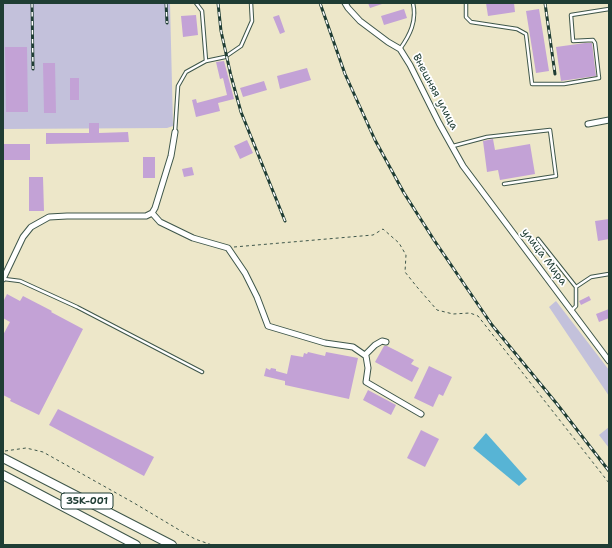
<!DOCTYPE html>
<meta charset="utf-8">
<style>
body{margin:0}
#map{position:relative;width:612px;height:548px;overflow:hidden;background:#ede7c9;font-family:"Shantell Sans",sans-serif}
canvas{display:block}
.frame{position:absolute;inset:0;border:4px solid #1f3d34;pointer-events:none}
</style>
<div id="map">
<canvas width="612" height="548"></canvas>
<div class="frame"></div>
</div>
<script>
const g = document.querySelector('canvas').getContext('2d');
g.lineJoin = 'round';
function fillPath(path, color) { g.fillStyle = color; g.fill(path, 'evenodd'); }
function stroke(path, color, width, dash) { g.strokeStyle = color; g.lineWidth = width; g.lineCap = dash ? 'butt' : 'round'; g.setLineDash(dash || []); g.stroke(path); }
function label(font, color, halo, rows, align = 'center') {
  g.font = font + ' "Shantell Sans",sans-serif'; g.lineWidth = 3.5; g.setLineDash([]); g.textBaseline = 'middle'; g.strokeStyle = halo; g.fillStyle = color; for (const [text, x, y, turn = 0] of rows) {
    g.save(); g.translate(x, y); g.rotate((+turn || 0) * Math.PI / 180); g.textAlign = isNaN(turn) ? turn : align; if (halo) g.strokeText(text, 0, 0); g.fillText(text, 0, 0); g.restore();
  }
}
const industrial = new Path2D(`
 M3 3H170L173 126 167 128 3 129Z
 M556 301 609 370V396L549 307Z
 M609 427V448L599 435Z`);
const water = new Path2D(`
 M486 433 527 479 519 486 473 448Z`);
const building = new Path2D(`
 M368 3H382V4L370 8Z
 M486 3H514L515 12 488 16Z
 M404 9 407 18 384 25 381 16Z
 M539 9 549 71 536 73 526 11Z
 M196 15 198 35 183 37 181 16Z
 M279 15 285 32 280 34 273 17Z
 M585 43H592L596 76 561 81 556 47Z
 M5 47H27L28 112H6Z
 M224 61 234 99 218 103 220 111 196 117 192 100 196 99 197 103 227 95 223 78 220 79 216 62Z
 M43 63H55L56 113H44Z
 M307 68 311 80 280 89 277 76Z
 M70 78H79V100H70Z
 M264 81 267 90 243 97 240 88Z
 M89 123H99V133L128 132 129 142 46 144V133H89Z
 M493 139 495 150 530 144 535 174 500 180 498 170 487 172 483 141Z
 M247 140 253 153 240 159 234 146Z
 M3 144H30V160H3Z
 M143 157H155V178H143Z
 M192 167 194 175 184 177 182 169Z
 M29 177H43L44 211H29Z
 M609 219V239L598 241 595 221Z
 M7 294 20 301 23 296 52 311 51 312 83 329 39 415 10 401 11 399 3 395V335L10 322 3 318V302Z
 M589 296 591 300 581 305 579 301Z
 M609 309V318L599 322 596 314Z
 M384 346H387L397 351 414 360 411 364 419 368 412 382 375 362Z
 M308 352 325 356 326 352 358 358 349 399 285 385V381L264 376 266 368 270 370 271 368 276 369V371L287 374 291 355 303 357 304 353 307 354Z
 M429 366 452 377 443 396 439 394 433 407 414 398Z
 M368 390 396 405 391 415 363 400Z
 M58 409 154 457 144 476 49 425Z
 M421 430 439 439 425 467 407 458Z`);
const path = new Path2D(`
 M234 247 373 235 383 229 399 243 406 255 405 272 417 287 437 310 453 314 470 313 478 316 609 483
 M5 451 26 448 43 452 134 503 186 534 195 539 212 545`);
const service = new Path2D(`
 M196 3 202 11 206 61 225 57 241 46 252 21 251 3
 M466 3V17L471 22 517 29 526 34 532 84H564L599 78 595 43 593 40 573 41 571 15 609 9
 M400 49C410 35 417 21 413 3
 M175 132 178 86 186 72 206 61
 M453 146 487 137 550 130 556 176 504 184
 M538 239 576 287V306L572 310
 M4 279 20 281 77 307 202 372
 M576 287 591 277 609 274`);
const minor = new Path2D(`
 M345 3 348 8 360 21 388 42 400 49 410 65 439 123 463 166 609 361
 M588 124 609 120
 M152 213 160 222 193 238 228 248 245 273 257 297 268 326 325 343 353 347 366 356 368 368 366 382 421 414
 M3 279 23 237 31 227 49 217 67 216H146L152 213 155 208 171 156 175 132
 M365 355 375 345 382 341 386 342`);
const primary = new Path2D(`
 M3 458 172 545
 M3 475 136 545`);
const rail = new Path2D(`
 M32 3 33 69
 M166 3 167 23
 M218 3 221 31 231 76 241 112 285 221
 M320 3 345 74 375 140 404 193 434 240 492 325 557 404 609 471
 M545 3 555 74`);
const shields = [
 [87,501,52]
];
const shieldNames = [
 ["35К-001",87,501]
];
const streetNames = [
 ["Внешняя улица",435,92,62],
 ["улица Мира",544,257,53]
];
fillPath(industrial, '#c3c1db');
fillPath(water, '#57b4d5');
fillPath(building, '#c3a2d6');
stroke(service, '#3e564a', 4.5);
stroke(minor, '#3e564a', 7);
stroke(primary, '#3e564a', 10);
stroke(path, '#3e564a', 1, [3, 3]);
stroke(service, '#fff', 2.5);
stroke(minor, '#fff', 5);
stroke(primary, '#fff', 8);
stroke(rail, '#1f3d34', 3);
stroke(rail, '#fff', 1.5, [4.5]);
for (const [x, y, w] of shields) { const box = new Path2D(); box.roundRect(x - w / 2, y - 8, w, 16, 3); g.fillStyle = '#fff'; g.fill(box); stroke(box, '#1f3d34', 1); }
label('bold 10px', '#1f3d34', null, shieldNames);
label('11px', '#1f3d34', '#fff', streetNames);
</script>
